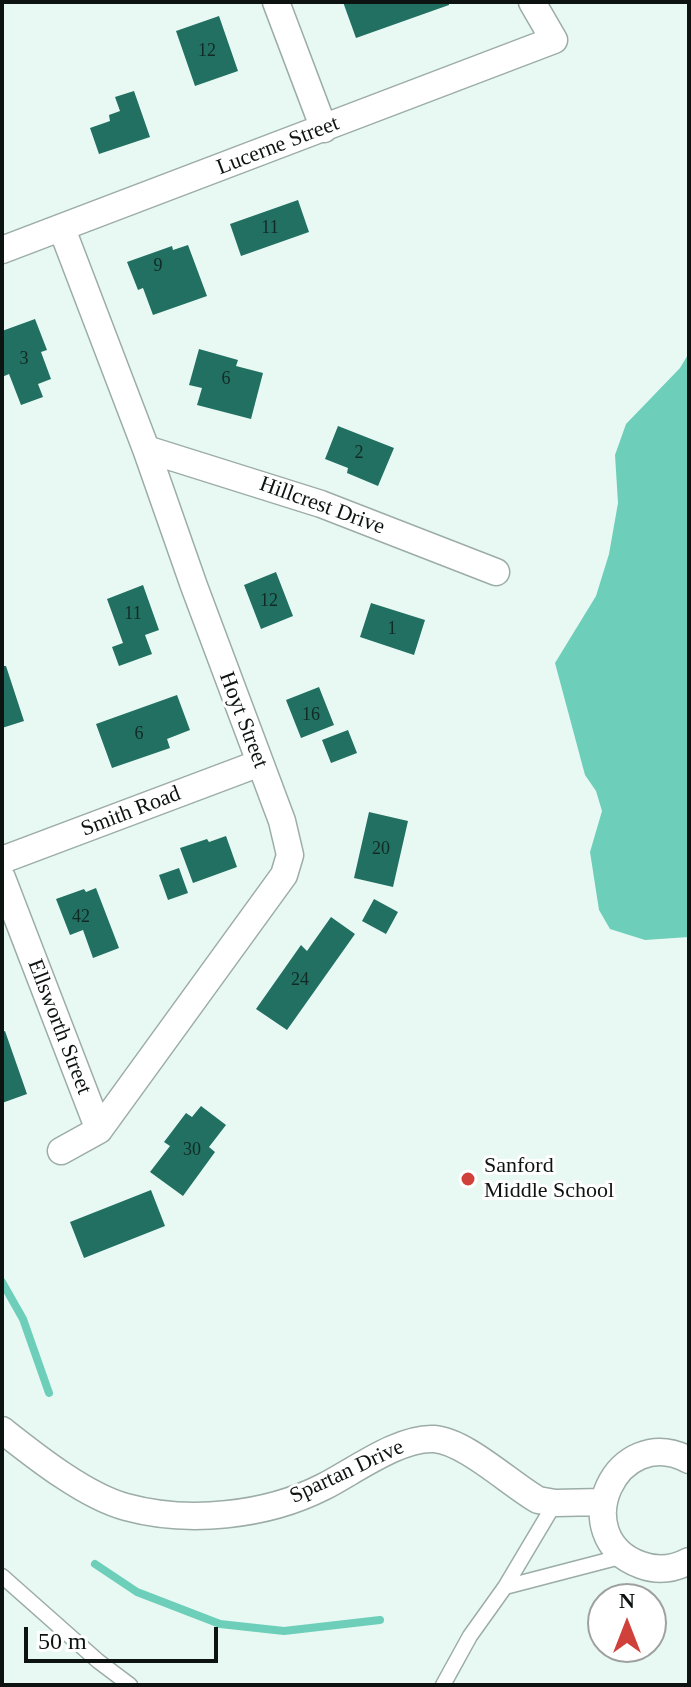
<!DOCTYPE html>
<style>
body{margin:0}
#map{position:relative;width:691px;height:1687px;overflow:hidden;background:#e8f9f4;font-family:"Times New Roman",serif}
canvas{display:block}
.frame{position:absolute;inset:0;border:4px solid #0d1311;pointer-events:none}
.north{position:absolute;left:587px;top:1583px;width:80px;height:80px;box-sizing:border-box;background:#fff;border:2px solid #9ea1a0;border-radius:50%;rotate:0deg;font-size:22px;font-weight:700;line-height:32px;text-align:center;color:#0d1311}
.north::after{content:'';display:block;margin:auto;width:28px;height:36px;background:#cf413a;clip-path:polygon(50% 0,100% 100%,50% 72%,0 100%)}
.scale{position:absolute;left:24px;top:1627px;width:194px;height:36px;box-sizing:border-box;border:4px solid #0d1311;border-top:0;padding-left:10px;font-size:24px;line-height:28px;white-space:nowrap;color:#0d1311;-webkit-text-stroke:6px #fff;paint-order:stroke}
</style>
<div id="map">
<canvas width="691" height="1687"></canvas>
<div class="frame"></div>
<div class="north">N</div>
<div class="scale">50 m</div>
</div>
<script>
const g = document.querySelector('canvas').getContext('2d');
g.lineJoin = 'round';
function fillPath(path, color) { g.fillStyle = color; g.fill(path, 'evenodd'); }
function stroke(path, color, width, dash) { g.strokeStyle = color; g.lineWidth = width; g.lineCap = dash ? 'butt' : 'round'; g.setLineDash(dash || []); g.stroke(path); }
function label(font, color, halo, rows, align = 'center') {
  g.font = font + ' "Times New Roman",serif'; g.lineWidth = 6; g.setLineDash([]); g.textBaseline = 'middle'; g.strokeStyle = halo; g.fillStyle = color; for (const [text, x, y, turn = 0] of rows) {
    g.save(); g.translate(x, y); g.rotate((+turn || 0) * Math.PI / 180); g.textAlign = isNaN(turn) ? turn : align; if (halo) g.strokeText(text, 0, 0); g.fillText(text, 0, 0); g.restore();
  }
}
const water = new Path2D(`
 M689 353V937L645 940 610 929 599 910 590 852 602 811 596 791 585 775 555 663 596 596 609 554 618 503 615 455 626 424 680 368Z`);
const stream = new Path2D(`
 M2 1282 23 1319 49 1393
 M95 1564 137 1592 220 1624 284 1631 380 1620`);
const building = new Path2D(`
 M343 2H449V5L356 38Z
 M219 16 238 71 195 86 176 31Z
 M134 91 150 137 99 154 90 128 110 121 109 115 120 111 115 97Z
 M298 200 309 232 241 256 230 224Z
 M188 245 207 296 153 315 143 288 138 290 127 262 172 246 173 250Z
 M35 319 47 350 41 352 51 379 38 384 43 397 21 405 9 374 2 377V331Z
 M199 349 238 360 236 366 263 373 251 419 197 405 202 388 189 385Z
 M338 426 394 448 378 486 347 473 348 468 325 459Z
 M276 572 293 616 261 629 244 585Z
 M143 585 159 630 145 635 152 654 119 666 112 647 123 643 107 599Z
 M371 603 425 620 414 655 360 637Z
 M2 666H6L24 721 2 728Z
 M319 687 334 725 301 738 286 700Z
 M177 695 190 730 167 739 170 748 112 768 96 724Z
 M348 730 357 753 331 763 322 740Z
 M369 812 408 821 393 887 354 878Z
 M226 836 237 867 193 883 180 848 207 839 209 842Z
 M179 868 188 893 168 900 159 875Z
 M96 888 119 948 93 958 83 930 70 935 56 899 84 889 86 892Z
 M374 899 398 912 386 934 362 921Z
 M331 917 355 934 287 1030 256 1009 301 945 307 951Z
 M5 1031 27 1094 2 1103V1032Z
 M201 1106 226 1125 209 1147 215 1152 183 1196 150 1172 170 1146 164 1142 186 1113 192 1117Z
 M151 1190 165 1226 84 1258 70 1222Z`);
const service = new Path2D(`
 M2 1576 98 1661 130 1685
 M505 1587 624 1556
 M443 1685 470 1636 505 1587 555 1503`);
const minor = new Path2D(`
 M276 2 324 129
 M2 250 554 40 532 2
 M146 449 321 504 496 572
 M2 860 260 763
 M2 878 99 1130
 M61 1151 99 1130 284 875 290 855 282 821 194 586 146 449 62 229
 M2 1430C35 1456 85 1496 126 1507 188 1524 266 1516 323 1487 353 1472 399 1437 434 1439 465 1441 510 1484 538 1500L555 1503 603 1502
 M689 1460C616 1421 564 1537 641 1565 657 1571 674 1569 689 1561`);
const markers = [
 [468,1179,8,"#cf413a"]
];
const numberNames = [
 ["12",207,51],
 ["11",270,228],
 ["9",158,266],
 ["3",24,359],
 ["6",226,379],
 ["2",359,453],
 ["12",269,601],
 ["11",133,614],
 ["1",392,629],
 ["16",311,715],
 ["6",139,734],
 ["20",381,849],
 ["42",81,917],
 ["24",300,980],
 ["30",192,1150]
];
const streetNames = [
 ["Lucerne Street",278,146,-21],
 ["Hillcrest Drive",322,506,20],
 ["Hoyt Street",243,720,69],
 ["Smith Road",131,812,-21],
 ["Ellsworth Street",59,1027,69],
 ["Spartan Drive",347,1472,-25]
];
const poiNames = [
 ["Sanford",484,1166],
 ["Middle School",484,1191]
];
fillPath(water, '#6dcfb9');
stroke(stream, '#6dcfb9', 8);
fillPath(building, '#217061');
stroke(service, '#9caca8', 17);
stroke(minor, '#9caca8', 29);
stroke(service, '#fff', 14);
stroke(minor, '#fff', 26);
for (const [x, y, r, color] of markers) { const dot = new Path2D(); dot.arc(x, y, r, 0, 2 * Math.PI); g.fillStyle = color; g.fill(dot); stroke(dot, '#fff', 3); }
label('18px', '#122a25', null, numberNames);
label('22px', '#0d1311', '#fff', streetNames);
label('22px', '#0d1311', '#fff', poiNames, 'left');
</script>
